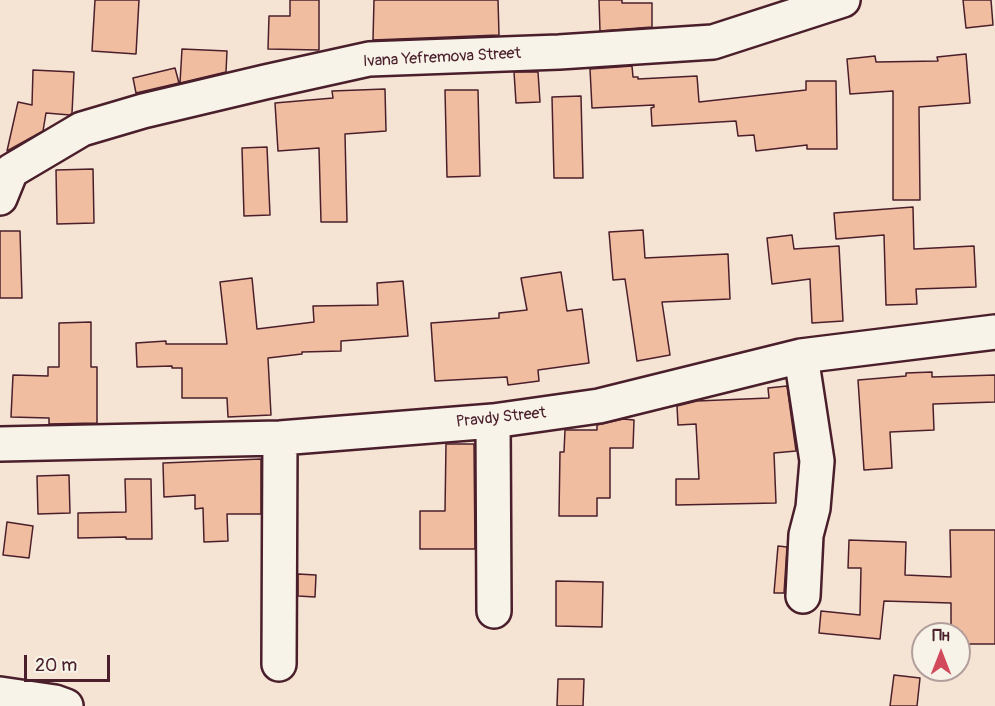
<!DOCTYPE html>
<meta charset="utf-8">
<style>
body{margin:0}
#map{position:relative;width:995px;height:706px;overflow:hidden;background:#f5e3d3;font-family:Pangolin,sans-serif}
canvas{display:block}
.north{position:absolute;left:911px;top:622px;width:60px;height:60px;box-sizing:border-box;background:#f7f3e8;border:2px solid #b29e9c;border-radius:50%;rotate:0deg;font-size:16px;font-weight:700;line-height:24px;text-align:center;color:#4a1f2b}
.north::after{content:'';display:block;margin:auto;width:21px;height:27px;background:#d1495b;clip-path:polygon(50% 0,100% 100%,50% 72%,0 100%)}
.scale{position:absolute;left:24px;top:655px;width:86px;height:27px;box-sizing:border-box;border:3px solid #4a1f2b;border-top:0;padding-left:8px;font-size:18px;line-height:21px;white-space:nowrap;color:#4a1f2b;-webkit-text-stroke:4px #f7f3e8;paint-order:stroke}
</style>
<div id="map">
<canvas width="995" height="706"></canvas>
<div class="north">Пн</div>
<div class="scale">20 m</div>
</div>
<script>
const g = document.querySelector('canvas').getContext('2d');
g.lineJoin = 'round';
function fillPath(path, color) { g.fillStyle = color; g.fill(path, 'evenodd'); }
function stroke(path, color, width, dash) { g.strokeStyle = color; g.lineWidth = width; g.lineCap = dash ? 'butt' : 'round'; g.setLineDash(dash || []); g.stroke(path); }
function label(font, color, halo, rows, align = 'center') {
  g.font = font + ' Pangolin,sans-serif'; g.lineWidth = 4.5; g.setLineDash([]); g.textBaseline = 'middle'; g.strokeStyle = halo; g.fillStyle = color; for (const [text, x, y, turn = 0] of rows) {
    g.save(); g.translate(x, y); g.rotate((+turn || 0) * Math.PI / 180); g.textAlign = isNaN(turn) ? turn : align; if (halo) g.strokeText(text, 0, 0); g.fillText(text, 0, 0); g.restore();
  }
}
const building = new Path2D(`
 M95 0H139L136 54 92 51Z
 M290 0H319V50L268 49 269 16H290Z
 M374 0H498L499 35 373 40Z
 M599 0H622V3H652V27L600 31Z
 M963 0H991L993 25 966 28Z
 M182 49 227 51 226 72 180 83Z
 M966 54 970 103 919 107 920 200H893V91L850 94 847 59 875 56 876 62 938 61 937 57Z
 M632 66 633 77H638V79L697 76 699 102 806 90V81H836L837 149H807V145L756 151 754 135 738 136 736 121 652 126 651 108 654 107V105L592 108 590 69Z
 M175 68 179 83 136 93 133 78Z
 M33 70 74 72 72 113 70 115 46 113 43 131 7 151 18 102 32 105Z
 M514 72H538L540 102 516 103Z
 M385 89 386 131 345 134 347 222H321L319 148 278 151 275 103 333 98 332 91Z
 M445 90H478L480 176 447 177Z
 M581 96 583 178H554L552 97Z
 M267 147 270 215 244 216 242 148Z
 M93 169 94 223 57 224 56 170Z
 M913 207 914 249 974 246 976 287 916 289 917 304 886 305 884 235 836 239 834 213Z
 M643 230 645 258 728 254 730 299 662 302 670 355 637 361 625 279 613 280 609 232Z
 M0 231H20L22 298H0Z
 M792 235 794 249 839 246 843 321 812 323 810 279 772 284 767 238Z
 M561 272 567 311 582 309 589 363 538 370 539 381 508 385 507 377 435 381 431 323 499 318V313L527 310 521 278Z
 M252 278 257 329 314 322 313 306 378 305 377 283 403 281 408 336 341 341V351L302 352V354L268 358 271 415 228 417 227 398H182V368H172V366L137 367 136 343 166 341V344H227L220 282Z
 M91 322V367H97V423L49 424V418L11 417 13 375 48 376V367H59V323Z
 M932 372V377L995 375V402L933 404 934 430 890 432 892 468 864 470 858 380 906 376V373Z
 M787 386 796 451 774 453 776 503 676 505V479H699L696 424 678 425 677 406 697 401 769 398 768 388Z
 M623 419 634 420 633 448H610V498H597V516H559L560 452H564L565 430H597V425Z
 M446 444H474L475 549H420V511H445Z
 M261 459V514H227L228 541 204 542 203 508 195 509V495L164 497 163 463Z
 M69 475 70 513 38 514 37 476Z
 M125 479H151L152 539H126V537L78 538V513L126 512Z
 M7 522 33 526 29 558 3 555Z
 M950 530H995V644H962V632H951V603L884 601 880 639 819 633 821 611 860 615 861 568H848L849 540 906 542 905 575 951 577Z
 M778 546 787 547 784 593H774Z
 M298 574 316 575 315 597 298 596Z
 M556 581 603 582 602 627 556 626Z
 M894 675 920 678 917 706H890Z
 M558 679H584L583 706H557Z`);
const minor = new Path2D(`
 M0 198 11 171 82 129 143 111 265 82 369 59 559 52 713 42 843 0
 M801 356 817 461 813 508 806 535 803 596
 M493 421 494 611
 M0 444 280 438 493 421 599 406 801 356 995 332
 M279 664 280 438
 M0 694 55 702 66 706`);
const streetNames = [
 ["Ivana Yefremova Street",442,58,-3],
 ["Pravdy Street",501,418,-6]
];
fillPath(building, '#f0bda1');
stroke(building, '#4a1f2b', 1.5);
stroke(minor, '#4a1f2b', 38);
stroke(minor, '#f7f3e8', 33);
label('16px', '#4a1f2b', '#f7f3e8', streetNames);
</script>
